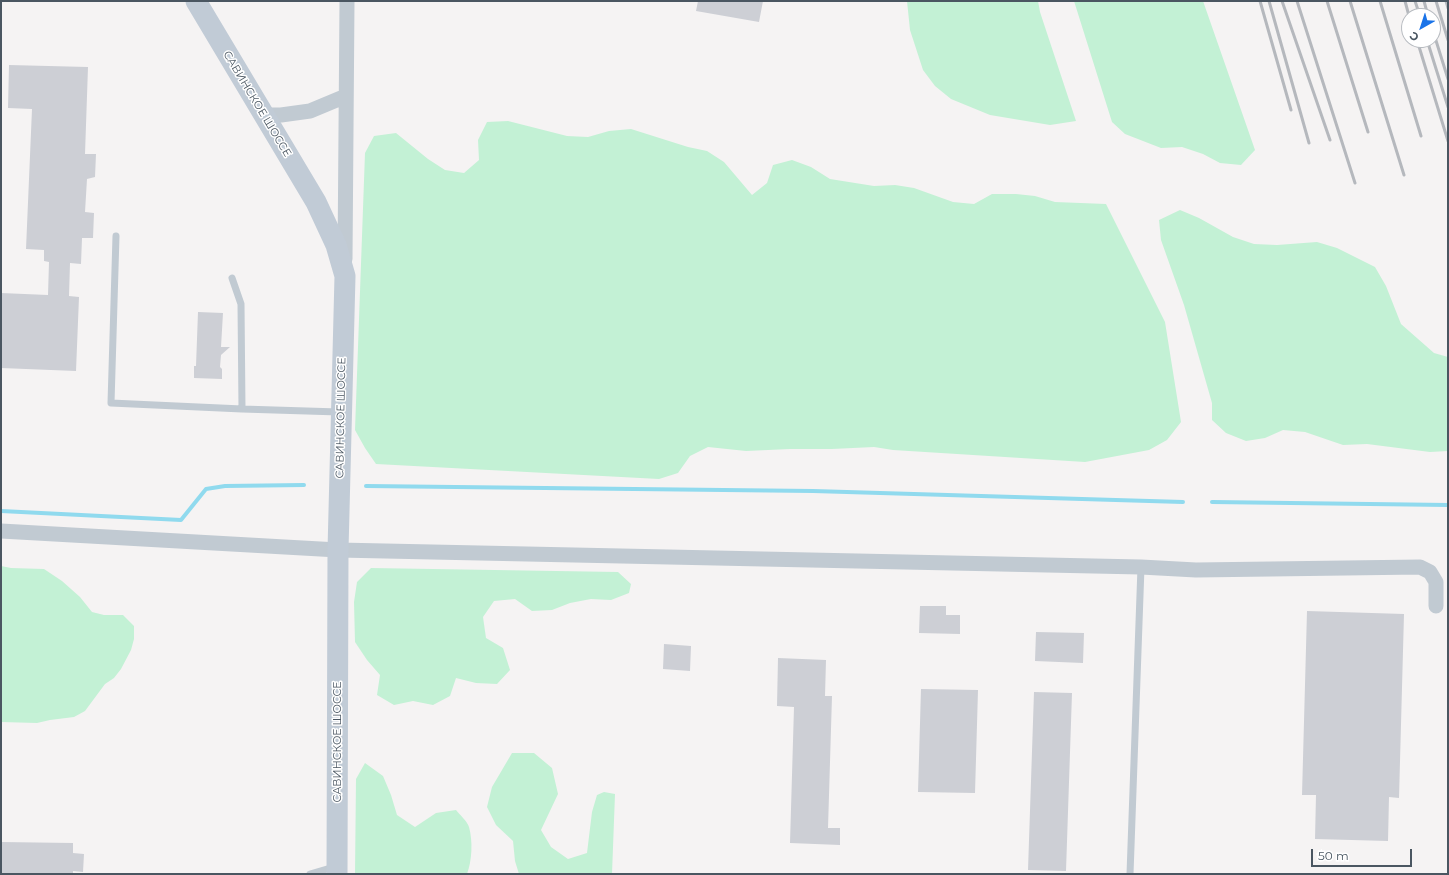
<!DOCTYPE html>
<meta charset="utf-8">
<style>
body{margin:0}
#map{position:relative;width:1449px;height:875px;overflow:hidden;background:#f5f3f3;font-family:Montserrat,sans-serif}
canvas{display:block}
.frame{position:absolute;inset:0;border:2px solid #4a5661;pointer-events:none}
.north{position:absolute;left:1401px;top:8px;width:40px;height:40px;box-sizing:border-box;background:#fff;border:1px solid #b7bbc0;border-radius:50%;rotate:219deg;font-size:11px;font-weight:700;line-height:16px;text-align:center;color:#4a5661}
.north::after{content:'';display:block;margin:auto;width:14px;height:18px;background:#1a73e8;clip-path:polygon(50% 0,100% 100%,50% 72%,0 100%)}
.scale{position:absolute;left:1311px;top:849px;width:101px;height:18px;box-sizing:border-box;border:2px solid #4a5661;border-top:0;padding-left:5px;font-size:12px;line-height:14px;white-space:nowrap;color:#4a5661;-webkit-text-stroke:3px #fff;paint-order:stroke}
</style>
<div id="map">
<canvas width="1449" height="875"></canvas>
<div class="frame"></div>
<div class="north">С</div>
<div class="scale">50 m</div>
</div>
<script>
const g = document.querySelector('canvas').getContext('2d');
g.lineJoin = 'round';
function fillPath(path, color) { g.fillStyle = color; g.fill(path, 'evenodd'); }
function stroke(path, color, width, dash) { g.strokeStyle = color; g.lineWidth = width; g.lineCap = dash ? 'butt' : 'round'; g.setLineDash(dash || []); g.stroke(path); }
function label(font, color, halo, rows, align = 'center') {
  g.font = font + ' Montserrat,sans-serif'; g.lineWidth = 3; g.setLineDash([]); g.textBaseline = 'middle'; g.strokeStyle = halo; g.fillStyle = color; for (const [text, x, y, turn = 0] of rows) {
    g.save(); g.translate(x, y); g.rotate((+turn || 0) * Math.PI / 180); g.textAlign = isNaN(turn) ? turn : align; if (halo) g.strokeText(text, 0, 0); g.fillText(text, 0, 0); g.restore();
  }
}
const green = new Path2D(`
 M907 1H1038L1040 12 1076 121 1050 125 990 115 951 99 935 86 923 70 910 30Z
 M1074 1H1203L1255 150 1241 165 1220 163 1203 154 1182 147 1161 148 1125 134 1112 122Z
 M508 121 567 136 588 137 609 131 631 129 688 147 707 151 724 162 752 195 767 183 773 165 792 160 811 167 830 179 874 186 895 185 914 188 953 202 974 204 992 194H1016L1035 196 1055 202 1106 204 1165 322 1181 422 1167 440 1149 450 1085 462 893 450 874 447 832 449H790L746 451 708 447 690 456 678 473 659 479 376 464 365 448 355 430 365 153 374 136 396 133 428 159 445 170 464 173 479 160 478 140 487 122Z
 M1180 210 1199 218 1233 237 1254 244 1277 245 1317 242 1337 248 1375 267 1386 286 1401 324 1434 353 1448 357V451L1430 452 1367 444 1343 445 1305 432 1283 430 1265 438 1246 441 1226 433 1212 420V403L1184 305 1161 240 1159 220Z
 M1 566 11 568 44 569 62 581 80 597 92 612 104 615H123L134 626V639L131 650 121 669 114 678 105 684 85 711 74 717 50 720 37 723 1 722Z
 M371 568 618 572 631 584 629 593 611 600 591 599 570 603 552 610 532 611 515 599 494 601 483 617 486 638 503 648 510 670 497 684 476 683 456 678 450 696 433 705 413 701 394 705 377 695 380 675 367 660 355 642 354 602 357 582Z
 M512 753H534L552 768 558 794 541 830 551 847 568 859 587 853 592 812 597 795 604 792 615 794 612 874H519L515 861 513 841 496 825 487 807 492 787Z
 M365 763 383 776 391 795 397 815 415 827 436 813 456 810C460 815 467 821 469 827 473 841 472 861 467 874H355L356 779Z`);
const stream = new Path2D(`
 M366 486 813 491 1183 502
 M1212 502 1448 505
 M1 511 181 520 206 489 225 486 304 485`);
const building = new Path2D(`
 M698 1H763L759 22 696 11Z
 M9 65 88 67 85 154H96L95 177 87 179 85 212 94 213 93 238H82L81 264 70 263 69 296 79 297 76 371 1 368V293L48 295 49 262 44 261V250L26 249 32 109 8 108Z
 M198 312 223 313 221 347H230L221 355 220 367 222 369V379L194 378V366H196Z
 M920 606H946V615H960V634L919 633Z
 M1307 611 1404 614 1399 798 1389 797 1388 841 1315 839 1316 795H1302Z
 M1036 632 1084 633 1083 663 1035 661Z
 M664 644 691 646 690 671 663 669Z
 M778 658 826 660 825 696H832L828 828H840V845L790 843 794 707 777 706Z
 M921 689 978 690 975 793 918 792Z
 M1034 692 1072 693 1066 871 1028 870Z
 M1 842 73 843V853L84 854 83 872 73 871V874H1Z`);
const lane = new Path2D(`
 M116 236 111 403 242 409
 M232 278 241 304 242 409 339 412
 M310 874 334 867
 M1130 874 1141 567`);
const street = new Path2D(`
 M264 115H281L310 111 346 96
 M345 259 347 1
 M1 531 338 550 1141 567 1196 570 1420 567 1430 572 1436 582V606`);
const secondary = new Path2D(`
 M196 1 316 202 336 245 345 276 338 550 337 874`);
const rail = new Path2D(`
 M1260 1 1291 110
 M1269 1 1309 143
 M1282 1 1330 140
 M1297 1 1355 183
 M1327 1 1368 132
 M1350 1 1404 175
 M1380 1 1421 136
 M1405 1 1409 16
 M1415 1 1420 16
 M1424 1 1428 16
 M1436 1 1448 40
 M1446 1 1448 8
 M1433 31 1448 79
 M1417 40 1448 141
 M1427 40 1448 107`);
const streetNames = [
 ["САВИНСКОЕ ШОССЕ",257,104,59],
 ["САВИНСКОЕ ШОССЕ",341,418,-89],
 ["САВИНСКОЕ ШОССЕ",338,742,-90]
];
fillPath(green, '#c3f1d5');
stroke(stream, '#90daee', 4);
fillPath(building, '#cdcfd5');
stroke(lane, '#c1cad2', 7);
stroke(street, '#c1cad2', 15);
stroke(secondary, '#c1cbd6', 21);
stroke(rail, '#b5b8bd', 3);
label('11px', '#4a5661', '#fff', streetNames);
</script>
